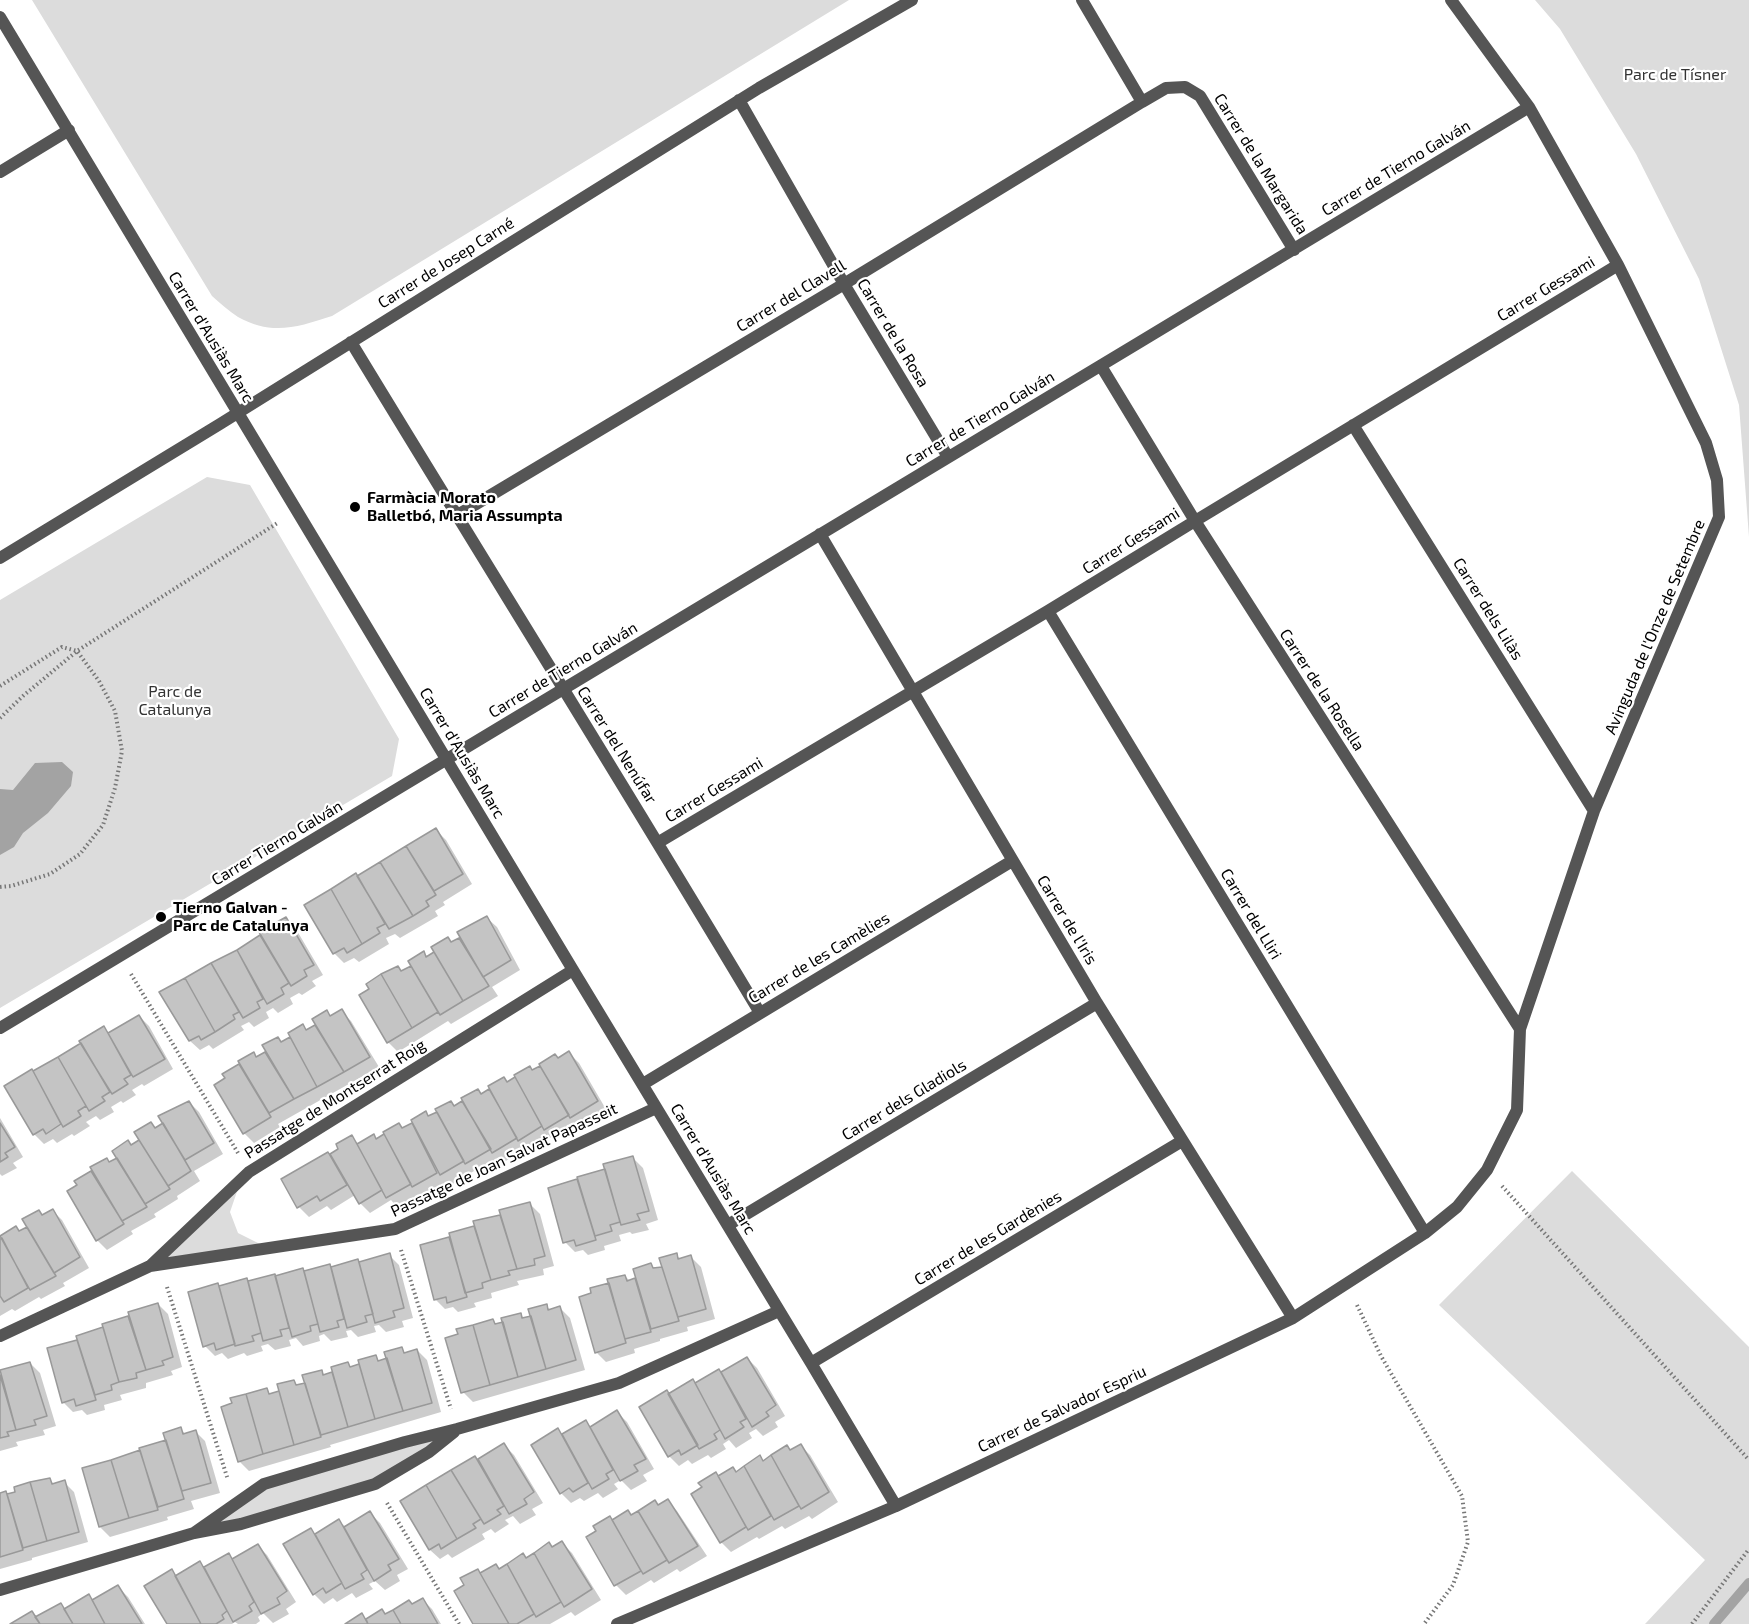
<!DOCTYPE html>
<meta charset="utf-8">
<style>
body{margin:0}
canvas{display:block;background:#fff}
</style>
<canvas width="1749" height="1624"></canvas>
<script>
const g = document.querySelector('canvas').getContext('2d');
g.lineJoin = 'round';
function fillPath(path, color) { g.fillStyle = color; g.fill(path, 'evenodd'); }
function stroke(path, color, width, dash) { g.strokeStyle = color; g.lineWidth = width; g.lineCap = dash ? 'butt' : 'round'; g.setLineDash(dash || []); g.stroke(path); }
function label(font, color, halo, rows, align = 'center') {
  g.font = font + ' "Exo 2",sans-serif'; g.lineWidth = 4.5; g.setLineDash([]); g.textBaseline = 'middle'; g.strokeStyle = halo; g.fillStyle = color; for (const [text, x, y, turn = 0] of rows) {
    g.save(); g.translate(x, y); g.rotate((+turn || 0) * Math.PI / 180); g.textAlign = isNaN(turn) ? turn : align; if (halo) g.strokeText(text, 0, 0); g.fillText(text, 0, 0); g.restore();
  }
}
const green = new Path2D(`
 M32 0H849L332 316C298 327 272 336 238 317 229 311 220 303 212 296Z
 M1535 0H1749V537L1739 405 1699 279 1636 154 1560 29Z
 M207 477 250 485 399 739 392 776 0 1008V600Z
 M1572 1171 1749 1347V1624H1645L1705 1560 1439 1305Z
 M241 1180 230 1212 238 1233 268 1248 150 1266Z
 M457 1429 375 1484 194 1533 264 1484Z`);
const water = new Path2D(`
 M62 762 73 772 71 786 48 813 23 833 14 847 0 855V789L13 790 35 763Z`);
const shadow = new Path2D(`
 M436 830 446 840 472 884 443 902 445 905 435 911 438 916 400 938 395 934 386 938 389 944 359 962 354 958 344 963 334 953 306 905 358 877Z
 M487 918 497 927 520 970 492 987 498 996 451 1024 448 1021 398 1052 388 1042 398 967 402 972 413 967 424 953 428 957 461 938Z
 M286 919 296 929 323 975 312 981 316 986 302 995 299 993 290 998 293 1004 278 1013 273 1008 266 1012 269 1018 254 1027 249 1022 241 1026 244 1030 213 1049 209 1045 200 1050 190 1041 161 992 238 951Z
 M341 1011 351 1021 379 1067 278 1124 280 1127 254 1143 244 1133 224 1074 241 1064 253 1054 257 1058 292 1038 303 1026 308 1031 318 1025 327 1012 331 1017Z
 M139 1016 149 1026 173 1069 144 1086 142 1084 132 1090 136 1095 123 1103 121 1101 111 1107 114 1112 100 1120 96 1116 86 1122 90 1126 74 1136 72 1134 57 1143 53 1139 44 1144 34 1134 33 1073 83 1043 104 1028 109 1033Z
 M569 1053 579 1063 607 1111 581 1127 579 1125 556 1139 553 1136 530 1150 527 1148 504 1162 501 1159 476 1173 474 1171 451 1185 448 1182 423 1196 421 1194 397 1207 391 1200 370 1213 360 1203 355 1195 331 1210 327 1206 309 1217 299 1207 283 1180 328 1153 331 1156 340 1150 351 1137 359 1144 374 1136 378 1140 399 1125 404 1130 414 1123 425 1113 430 1117 451 1102 455 1107 478 1091 482 1095 491 1089 533 1071Z
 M189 1102 199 1112 223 1154 194 1171 200 1181 177 1196 178 1199 154 1214 156 1217 131 1231 133 1234 107 1250 97 1240 79 1186 76 1181 119 1159 132 1146 142 1140Z
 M0 1118 23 1157 13 1163 17 1168 2 1176 0 1174Z
 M633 1158 643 1168 658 1220 646 1224 649 1230 632 1234 630 1232 619 1235 621 1241 604 1246 605 1250 588 1255 583 1250 575 1252 565 1242 550 1189 607 1170Z
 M530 1204 540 1214 554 1266 543 1269 544 1275 517 1281 519 1285 491 1293 492 1298 474 1303 476 1307 458 1312 453 1307 445 1309 435 1299 422 1246 451 1238 450 1234 476 1227 475 1222 501 1216Z
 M52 1210 62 1220 89 1268 63 1283 65 1286 41 1299 39 1297 15 1311 12 1309 0 1316V1240L29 1227 39 1211 43 1216Z
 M389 1255 399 1265 413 1318 402 1321 404 1327 386 1332 379 1325 374 1326 376 1332 358 1337 351 1330 346 1331 348 1337 331 1341 324 1334 319 1336 320 1341 303 1346 296 1338 289 1340 291 1346 275 1350 268 1344 261 1346 263 1351 247 1356 244 1353 228 1359 222 1353 215 1356 205 1346 218 1285 220 1288 246 1280 249 1283 276 1277 302 1270 305 1273 329 1266 332 1268 358 1261 360 1263Z
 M676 1255 681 1259 691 1257 701 1267 715 1319 687 1327 688 1331 660 1339V1341L634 1349 635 1353 606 1362 596 1352 611 1284 625 1276 630 1281 637 1279 651 1265 655 1270 664 1268Z
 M158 1304 168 1314 182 1367 171 1371 173 1375 146 1383V1388L120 1395 122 1400 104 1405 105 1410 87 1415 82 1410 73 1412 63 1402 49 1350 79 1341 105 1328 104 1325 130 1317Z
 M546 1306 551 1310 560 1308 570 1318 585 1370 473 1402 463 1392 493 1321 497 1325 520 1314 525 1319 533 1317Z
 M401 1349 406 1354 417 1350 427 1360 441 1412 330 1445 331 1447 249 1471 239 1461 266 1390 271 1395 281 1392 294 1381 298 1386 307 1384 321 1371 326 1376 333 1373 348 1364 352 1368 361 1365 375 1356 380 1362 389 1359Z
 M747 1358 757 1368 785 1416 775 1422 778 1427 763 1436 756 1429 749 1433 752 1438 736 1448 729 1440 723 1444 726 1449 711 1458 708 1455 692 1464 688 1460 679 1466 669 1456V1395L693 1381 696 1384 719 1371 722 1374Z
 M30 1363 40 1373 56 1426 43 1430 45 1435 16 1442 18 1446 0 1451V1377Z
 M617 1412 627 1422 654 1469 643 1475 647 1481 631 1490 621 1480 614 1484 618 1489 603 1498 598 1493 584 1501 580 1498 571 1503 561 1493 558 1430 563 1435 586 1422 591 1427Z
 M181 1429 186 1435 195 1431 205 1441 220 1493 191 1501 194 1509 167 1517 168 1520 110 1537 100 1527 142 1451 168 1441Z
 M504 1445 514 1455 543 1503 532 1509 536 1515 520 1524 513 1516 505 1520 509 1524 495 1533 491 1529 482 1534 485 1539 452 1558 448 1554 440 1559 430 1550 402 1502 475 1457 478 1461Z
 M800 1445 810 1455 838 1502 812 1519 809 1516 785 1529 782 1526 759 1539 757 1537 731 1552 721 1542 693 1494 733 1469 737 1473 760 1457 764 1462 787 1447 791 1451Z
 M49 1479 55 1485 64 1482 74 1492 88 1542 32 1558V1560L0 1569V1495L6 1493 8 1496Z
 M667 1501 677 1511 707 1556 680 1572 677 1569 654 1583 651 1580 626 1595 616 1585 613 1521 632 1516 655 1502 659 1506Z
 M370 1513 380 1523 408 1569 397 1575 400 1581 385 1590 375 1581 369 1584 373 1589 356 1598 352 1593 337 1602 333 1598 324 1604 314 1594 311 1530 316 1535 339 1521 346 1527Z
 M562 1543 572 1553 601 1600 575 1616 571 1612 550 1624H475L481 1575 496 1566 500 1570 523 1555 527 1559 549 1544 553 1548Z
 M257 1545 267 1555 296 1602 286 1609 289 1614 273 1623 263 1613 258 1617 260 1621 256 1624H238L235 1622 232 1624H169L172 1571 177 1577 200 1563 205 1569 228 1555 234 1560Z
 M118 1587 128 1597 145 1624H13L32 1613 37 1618 60 1605 66 1610 89 1596 94 1601Z
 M422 1599 432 1609 441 1624H347L362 1615 367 1620 412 1605Z`);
const stream = new Path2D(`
 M1714 1624 1749 1583`);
const building = new Path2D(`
 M436 828 463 874 434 891 406 846Z
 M406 846 436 895 426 901 429 906 413 916 380 862Z
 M380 862 413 916 389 929 357 876Z
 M356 873 385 924 377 928 380 933 362 944 331 889Z
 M331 889 362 944 347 953 344 948 333 954 304 905Z
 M487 916 511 960 483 977 457 932Z
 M286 917 314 965 304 970 307 976 291 986 259 932Z
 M260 935 289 983 281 988 284 994 267 1004 237 950Z
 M448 937 451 942 459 938 489 986 463 1001 431 947Z
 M237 950 263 999 257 1002 260 1008 243 1018 211 963Z
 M424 951 426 957 434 952 463 1001 440 1015 408 961Z
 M211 963 239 1012 233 1015 235 1019 215 1032 185 978Z
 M398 966 401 971 411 966 438 1012 412 1028 381 974Z
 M381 974 412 1028 387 1043 359 995 369 989 366 984Z
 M185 978 215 1032 201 1040 199 1036 189 1041 159 992Z
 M342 1009 370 1057 344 1072 312 1019 327 1010 330 1016Z
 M139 1015 165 1059 133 1077 108 1033Z
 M303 1024 306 1030 315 1025 344 1072 317 1087 288 1033Z
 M104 1026 131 1075 124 1079 128 1084 112 1094 79 1041Z
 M278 1037 281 1042 290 1037 317 1087 294 1099 262 1045Z
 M81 1043 110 1092 102 1097 105 1101 89 1111 58 1057Z
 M569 1051 598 1101 570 1118 539 1064 555 1054 558 1058Z
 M254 1052 256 1057 265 1052 294 1099 269 1113 238 1061Z
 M58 1057 86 1106 78 1111 81 1116 63 1127 33 1071Z
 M239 1064 271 1117 243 1134 214 1085 225 1078 222 1074Z
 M530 1066 532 1070 540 1066 569 1115 544 1130 514 1075Z
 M32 1069 61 1124 46 1134 43 1129 33 1135 4 1086Z
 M504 1077 507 1082 515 1077 542 1126 518 1141 488 1086Z
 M478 1089 481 1094 489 1089 517 1138 492 1153 461 1098Z
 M189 1101 214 1143 185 1160 158 1116Z
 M451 1101 454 1106 462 1101 491 1149 465 1164 435 1109Z
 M426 1111 428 1116 437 1112 464 1161 440 1175 411 1120Z
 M151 1122 155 1128 163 1123 191 1171 168 1186 134 1132Z
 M0 1123 15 1147 5 1153 8 1157 0 1162Z
 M399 1123 402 1128 412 1123 437 1173 412 1187 383 1132Z
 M374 1134 376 1139 384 1134 411 1184 386 1198 357 1144Z
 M352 1135 382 1190 359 1204 330 1154 338 1149 336 1144Z
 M128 1140 131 1145 139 1140 170 1189 145 1204 112 1151Z
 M328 1152 347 1185 320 1201 317 1196 297 1208 281 1179Z
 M633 1156 649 1211 637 1214 640 1220 621 1225 603 1164Z
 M107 1158 109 1162 117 1158 147 1207 122 1221 90 1167Z
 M605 1169 620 1222 610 1225 612 1231 595 1236 577 1177Z
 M91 1171 124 1224 96 1241 67 1191 77 1185 74 1181Z
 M577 1179 596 1240 576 1246 574 1240 563 1243 548 1188Z
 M530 1202 545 1256 534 1259 535 1265 517 1269 499 1210Z
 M53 1209 80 1257 54 1273 22 1219 39 1210 42 1215Z
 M500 1215 517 1269 508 1271 510 1275 491 1280 473 1221Z
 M16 1226 19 1231 27 1227 56 1276 30 1290 0 1236Z
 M474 1226 491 1280 482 1283 483 1288 465 1293 449 1233Z
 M449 1237 467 1297 447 1303 446 1297 434 1300 420 1245Z
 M2 1238 28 1288 4 1302 0 1296V1239Z
 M390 1253 404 1308 393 1311 395 1317 375 1323 359 1262Z
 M677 1253 678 1259 691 1255 706 1309 678 1317 659 1258Z
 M358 1259 373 1314 365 1316 367 1322 347 1328 331 1267Z
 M651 1263 653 1268 662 1267 679 1321 651 1329 633 1269Z
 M330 1264 344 1319 337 1321 339 1327 320 1332 304 1271Z
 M303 1268 318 1324 310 1326 311 1331 292 1337 275 1276Z
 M275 1274 289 1328 280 1330 282 1336 263 1341 248 1281Z
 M625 1275 627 1281 635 1278 651 1332 625 1339 607 1279Z
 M247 1278 261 1333 252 1336 254 1341 235 1346 219 1286Z
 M218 1283 235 1344 216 1350 214 1343 203 1347 188 1292Z
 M609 1283 626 1343 595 1353 579 1297 591 1293 590 1288Z
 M158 1303 173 1357 162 1361 164 1365 146 1370 128 1312Z
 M547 1304 548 1310 560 1306 576 1360 546 1369 528 1309Z
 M521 1313 522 1318 531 1316 546 1369 518 1377 501 1318Z
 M128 1316 146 1370 136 1373 137 1378 119 1382 102 1324Z
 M493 1319 495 1324 503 1322 518 1377 490 1385 473 1325Z
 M473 1325 490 1385 461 1393 445 1338 458 1334 456 1329Z
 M103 1327 119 1382 111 1385 112 1390 95 1395 76 1336Z
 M77 1340 96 1400 76 1406 74 1399 62 1403 47 1348Z
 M402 1347 404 1353 417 1349 432 1403 403 1411 384 1352Z
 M376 1355 378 1361 387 1358 403 1411 375 1419 358 1360Z
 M747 1357 776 1405 766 1412 769 1416 752 1427 721 1372Z
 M30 1362 47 1416 34 1420 36 1425 16 1430 0 1370Z
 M348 1362 350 1367 359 1364 375 1419 348 1427 331 1367Z
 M719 1369 746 1419 740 1422 744 1427 725 1439 695 1383Z
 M322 1370 323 1375 332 1372 348 1427 321 1435 302 1375Z
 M0 1375 16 1430 7 1432 9 1436 0 1438Z
 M693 1379 720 1430 714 1434 717 1439 699 1449 668 1394Z
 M294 1380 296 1385 305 1383 321 1437 294 1445 277 1384Z
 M267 1388 269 1394 279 1391 294 1445 263 1454 246 1394Z
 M667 1390 698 1445 681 1455 679 1450 668 1457 639 1407Z
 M246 1394 263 1454 238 1462 221 1407 232 1403 230 1398Z
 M617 1410 646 1459 634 1465 638 1471 620 1481 590 1427Z
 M586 1420 613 1470 606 1474 609 1479 592 1489 562 1434Z
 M181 1427 183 1434 196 1430 211 1483 182 1491 163 1433Z
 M558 1428 588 1483 573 1492 569 1488 560 1494 531 1445Z
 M166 1440 184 1499 158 1507 139 1448Z
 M504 1443 534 1492 524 1499 527 1504 509 1514 478 1459Z
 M801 1444 829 1492 801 1509 771 1455 787 1445 790 1450Z
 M140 1450 158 1510 129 1518 111 1460Z
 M760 1455 763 1461 771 1455 799 1506 774 1520 744 1466Z
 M475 1456 504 1506 497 1510 501 1514 484 1524 451 1470Z
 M111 1460 129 1518 99 1527 82 1468Z
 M744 1466 771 1516 748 1530 718 1476 733 1467 736 1472Z
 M451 1470 481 1519 473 1524 476 1528 457 1539 426 1485Z
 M716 1472 746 1527 720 1543 691 1494 702 1487 698 1483Z
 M50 1478 52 1484 65 1480 79 1532 47 1541 30 1482Z
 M30 1482 47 1541 23 1548 7 1494 15 1492 14 1487Z
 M426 1485 457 1539 441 1549 439 1544 429 1550 400 1501Z
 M6 1491 23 1550 0 1557V1493Z
 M668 1499 698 1546 669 1563 638 1511 655 1500 658 1505Z
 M628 1510 631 1515 638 1511 667 1560 643 1574 612 1520Z
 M370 1511 399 1559 388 1565 391 1570 374 1581 344 1527Z
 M610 1516 641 1571 614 1586 586 1537 596 1531 593 1526Z
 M339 1519 367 1570 361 1574 364 1579 345 1589 315 1534Z
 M311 1528 342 1583 326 1593 323 1588 313 1595 283 1544Z
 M562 1541 592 1589 564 1607 534 1553 549 1542 552 1547Z
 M258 1544 287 1591 277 1598 280 1604 261 1614 232 1559Z
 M229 1553 254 1602 249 1606 252 1611 233 1622 204 1567Z
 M523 1553 526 1558 534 1553 561 1602 536 1617 507 1564Z
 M200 1561 227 1611 222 1615 224 1619 216 1624H201L175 1576Z
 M496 1564 499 1569 507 1564 534 1614 517 1624H509L480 1573Z
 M172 1569 201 1624H167L144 1586Z
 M478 1569 480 1573 509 1624H473L454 1591 464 1585 460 1578Z
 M118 1585 142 1624H105L92 1600Z
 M89 1594 105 1624H73L64 1609Z
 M423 1598 438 1624H401L393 1610 409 1600 412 1604Z
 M61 1603 73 1624H40L35 1617Z
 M382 1609 385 1614 393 1610 401 1624H368L366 1619Z
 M32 1611 40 1624H10Z
 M362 1613 368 1624H345Z`);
const path = new Path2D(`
 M0 686 62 647 77 651 99 681 115 711 122 751 115 788 103 825 80 854 50 874 11 886 0 887
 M0 718 23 696 77 651 279 522
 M131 974 238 1153
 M1502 1186 1749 1460
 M401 1250 451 1409
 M167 1287 228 1480
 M1357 1305 1381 1356 1462 1496 1468 1542 1453 1585 1424 1624
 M387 1503 459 1624
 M1692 1624 1749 1549`);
const minor = new Path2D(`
 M1082 0 1142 102 1166 88 1185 87 1200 96 1294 250
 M0 17 573 970 811 1363 896 1506
 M739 100 844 284 948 457
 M0 172 69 130
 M351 342C487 566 626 788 760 1013
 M1101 366 1195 521 1520 1029
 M1353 425 1594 811
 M456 516 844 284 1142 102
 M820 534 1097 1003 1293 1318
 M0 558 220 424 759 88 912 0
 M1048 611 1425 1233
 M659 842 1048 611 1195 521 1618 265
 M0 1028C510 721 1020 415 1529 107
 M643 1084 1012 861
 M728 1225 1097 1003
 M150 1266 395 1229 656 1108
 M0 1336 150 1266 249 1172 573 970
 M811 1363 1182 1141
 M194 1533 264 1484 405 1442 457 1429 619 1383 779 1311
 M0 1590 194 1533 241 1524 375 1484 429 1452 454 1432
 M617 1624 896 1506 1293 1318 1425 1233 1457 1207 1487 1170 1517 1110 1520 1029 1594 811 1719 517 1717 480 1706 443 1618 265 1529 107 1451 0`);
const markers = [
 [355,507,6,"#000"],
 [161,917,6,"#000"]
];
const parkNames = [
 ["Parc de Tísner",1675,75],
 ["Parc de",175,692],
 ["Catalunya",175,710]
];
const streetNames = [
 ["Carrer de la Margarida",1261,164,58],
 ["Carrer de Tierno Galván",1396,168,-31],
 ["Carrer de Josep Carné",446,263,-32],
 ["Carrer Gessami",1546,289,-31],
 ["Carrer del Clavell",791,296,-31],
 ["Carrer de la Rosa",893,333,59],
 ["Carrer d'Ausiàs Marc",211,337,59],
 ["Carrer de Tierno Galván",980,419,-31],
 ["Carrer Gessami",1131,541,-32],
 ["Carrer dels Lilàs",1488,609,58],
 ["Avinguda de l'Onze de Setembre",1655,627,-67],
 ["Carrer de Tierno Galván",563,670,-31],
 ["Carrer de la Rosella",1322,690,57],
 ["Carrer del Nenúfar",617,745,58],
 ["Carrer d'Ausiàs Marc",462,753,59],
 ["Carrer Gessami",714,790,-31],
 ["Carrer Tierno Galván",277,843,-31],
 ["Carrer del Lliri",1251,914,59],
 ["Carrer de l'Iris",1067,920,59],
 ["Carrer de les Camèlies",819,958,-31],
 ["Passatge de Montserrat Roig",335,1099,-32],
 ["Carrer dels Gladiols",904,1100,-31],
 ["Passatge de Joan Salvat Papasseit",504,1160,-25],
 ["Carrer d'Ausiàs Marc",713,1169,59],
 ["Carrer de les Gardènies",988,1238,-31],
 ["Carrer de Salvador Espriu",1062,1409,-25]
];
const poiNames = [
 ["Farmàcia Morato",367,498],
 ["Balletbó, Maria Assumpta",367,516],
 ["Tierno Galvan -",173,908],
 ["Parc de Catalunya",173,926]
];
fillPath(green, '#dcdcdc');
fillPath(water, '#a3a3a3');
fillPath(shadow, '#0003');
stroke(stream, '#a3a3a3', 10);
fillPath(building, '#c4c4c4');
stroke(building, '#999', 1.5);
stroke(path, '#777', 4, [1.5, 3]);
stroke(minor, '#555', 12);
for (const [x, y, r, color] of markers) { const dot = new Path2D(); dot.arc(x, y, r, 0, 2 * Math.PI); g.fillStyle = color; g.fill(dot); stroke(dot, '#fff', 2); }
label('16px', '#333', '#fff', parkNames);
label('16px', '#000', '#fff', streetNames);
label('bold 16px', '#000', '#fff', poiNames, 'left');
</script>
